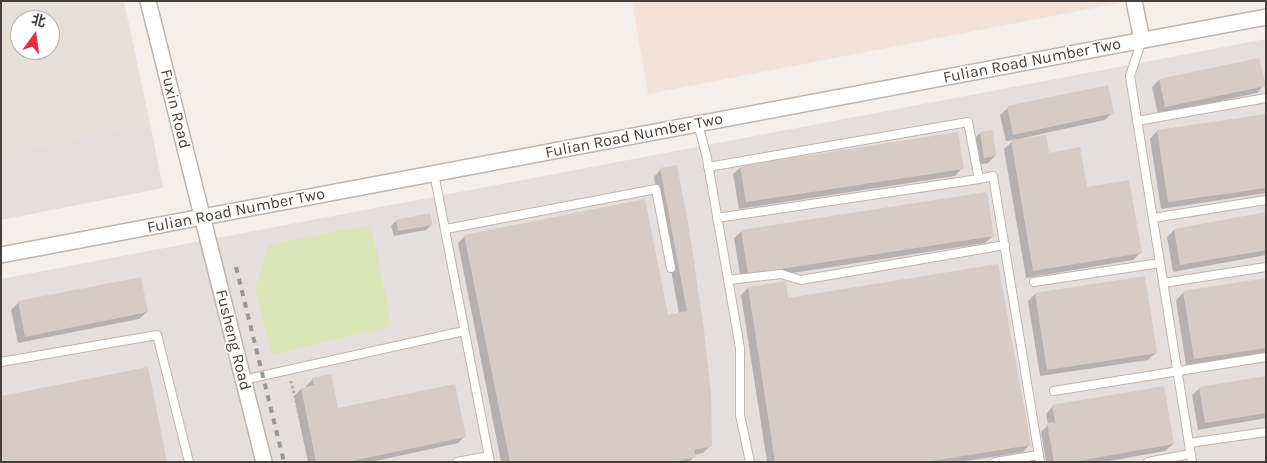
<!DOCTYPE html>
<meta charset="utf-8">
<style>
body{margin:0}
#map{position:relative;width:1267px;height:463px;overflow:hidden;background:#f4efeb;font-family:Karla,"Noto Sans SC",sans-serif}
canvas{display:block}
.frame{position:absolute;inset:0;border:2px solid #473f39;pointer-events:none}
.north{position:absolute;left:10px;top:10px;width:50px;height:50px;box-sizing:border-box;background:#fff;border:1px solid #b5b2b0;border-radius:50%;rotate:14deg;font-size:14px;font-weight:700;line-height:20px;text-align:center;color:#473f39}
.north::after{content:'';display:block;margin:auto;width:18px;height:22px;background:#e72e3c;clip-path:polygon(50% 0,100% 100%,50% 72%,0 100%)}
</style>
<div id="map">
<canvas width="1267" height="463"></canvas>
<div class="frame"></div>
<div class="north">北</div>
</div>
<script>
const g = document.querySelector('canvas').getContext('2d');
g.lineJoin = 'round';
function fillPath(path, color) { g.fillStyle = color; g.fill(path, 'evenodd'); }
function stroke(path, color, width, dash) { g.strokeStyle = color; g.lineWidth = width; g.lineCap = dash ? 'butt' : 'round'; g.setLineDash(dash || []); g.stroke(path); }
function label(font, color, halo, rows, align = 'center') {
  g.font = font + ' Karla,sans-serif'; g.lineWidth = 4; g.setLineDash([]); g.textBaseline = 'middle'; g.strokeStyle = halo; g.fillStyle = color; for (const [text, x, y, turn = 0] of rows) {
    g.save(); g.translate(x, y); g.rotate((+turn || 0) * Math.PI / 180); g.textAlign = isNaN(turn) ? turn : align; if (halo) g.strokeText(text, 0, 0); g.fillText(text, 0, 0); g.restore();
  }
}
const residential = new Path2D(`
 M1 1H124L150 123 1 154ZM20 20H50V50H20Z`);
const commercial = new Path2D(`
 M632 1H1130L648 94Z`);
const industrial = new Path2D(`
 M1266 39V462H1V279Z
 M150 123 163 188 1 220V154Z`);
const green = new Path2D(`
 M371 225 392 326 272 355 255 290 267 248 271 244Z`);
const parking = new Path2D(`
 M396 220 399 231 423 227 442 317 392 326 371 225Z`);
const shadow = new Path2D(`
 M1159 80 1264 85 1257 93 1158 114 1152 87Z
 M1008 108 1112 113 1105 120 1023 138V140L1048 154 1086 188 1140 253 1133 260 1026 278 1004 149 1014 140 1006 141 1000 115Z
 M1266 115V193L1161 209 1150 139 1157 131Z
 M980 133 995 156 988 163 977 165 973 140Z
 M676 166 711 445 703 453 694 455V457L689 462H501L458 243 465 236 667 317 679 314 654 177 661 169Z
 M741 167 962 168 955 176 739 209 733 174Z
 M1266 214V255L1173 272 1167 237 1174 230Z
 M396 221 431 225 426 230 394 236 391 226Z
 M742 231 993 236 985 243 741 281 734 238Z
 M1266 280V353L1186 365 1176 300 1184 292Z
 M748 288 787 299 1030 444 1023 452 960 462H767L741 295Z
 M1035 294 1156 353 1148 360 1040 376 1028 301Z
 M19 302 147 312 139 319 18 343 11 310Z
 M1266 377V418L1198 430 1192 395 1200 388Z
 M313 379 337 409 465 436 458 443 371 462H308L294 396 301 389 306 388V386Z
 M1053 406 1173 444 1165 451 1104 462H1046L1041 432 1048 425 1046 414Z`);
const building = new Path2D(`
 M1259 58 1266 86 1165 107 1159 79Z
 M1108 85 1114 113 1013 135 1007 106Z
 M1266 114V188L1168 202 1157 130Z
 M993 130 996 156 984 158 980 132Z
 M958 132 964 169 746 202 740 166Z
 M1046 135 1049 153 1080 147 1087 187 1129 180 1142 253 1033 271 1011 140Z
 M677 165 689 228 704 331 711 393 712 446 694 450 696 457 673 462H510L464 235 645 199 668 315 687 311 660 168Z
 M987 192 994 236 748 274 741 230Z
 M1266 212V250L1180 265 1174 229Z
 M430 213 433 225 398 231 396 220Z
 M998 264 1031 445 926 462H775L748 287 786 281 788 298Z
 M1145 276 1157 353 1047 370 1035 293Z
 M141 277 148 312 25 337 18 301Z
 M1266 278V348L1194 359 1183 291Z
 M148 367 167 462H1V396Z
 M331 374 338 408 455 384 466 437 347 462H316L301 388 314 385 312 378Z
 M1266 376V413L1205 423 1199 387Z
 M1164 386 1174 444 1073 462H1054L1047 423 1055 422 1052 405Z`);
const path = new Path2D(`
 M291 381 311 462`);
const service = new Path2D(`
 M1142 40 1130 76 1192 462
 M1137 121 1266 98
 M698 124 707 158 740 348V415L750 462
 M708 167 968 122 979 179 993 176 1040 462
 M434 173 490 462
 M717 218 979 179
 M1153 218 1266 200
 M446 229 656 189 671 268
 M728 280 781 274 801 280 1005 245
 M1034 282 1160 263
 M1163 283 1266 267
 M1 362 157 335 189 462
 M243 380 464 331
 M1054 391 1266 357
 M1189 443 1266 432
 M457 462 489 456
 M995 462 1039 455
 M1148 462 1190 454`);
const minor = new Path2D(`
 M148 1 264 462
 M1134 1 1142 40
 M1 255 1266 17`);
const rail = new Path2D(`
 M236 267 284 462`);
const streetNames = [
 ["Fulian Road Number Two",1032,61,-11],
 ["Fuxin Road",175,109,76],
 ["Fulian Road Number Two",634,136,-11],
 ["Fulian Road Number Two",236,211,-11],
 ["Fusheng Road",233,340,76]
];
fillPath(residential, '#e7e0d9');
fillPath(commercial, '#f3e2d8');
fillPath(industrial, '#e4dedc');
fillPath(green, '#dae4b7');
fillPath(parking, '#e3e0df');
fillPath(shadow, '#0003');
fillPath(building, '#d8cbc4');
stroke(service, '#bfb5ae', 10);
stroke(minor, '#bfb5ae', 18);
stroke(path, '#bfada0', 3, [2.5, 2.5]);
stroke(service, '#fff', 8);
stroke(minor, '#fff', 15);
stroke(rail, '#989898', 4, [6, 6]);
label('16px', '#473f39', '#fff', streetNames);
</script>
